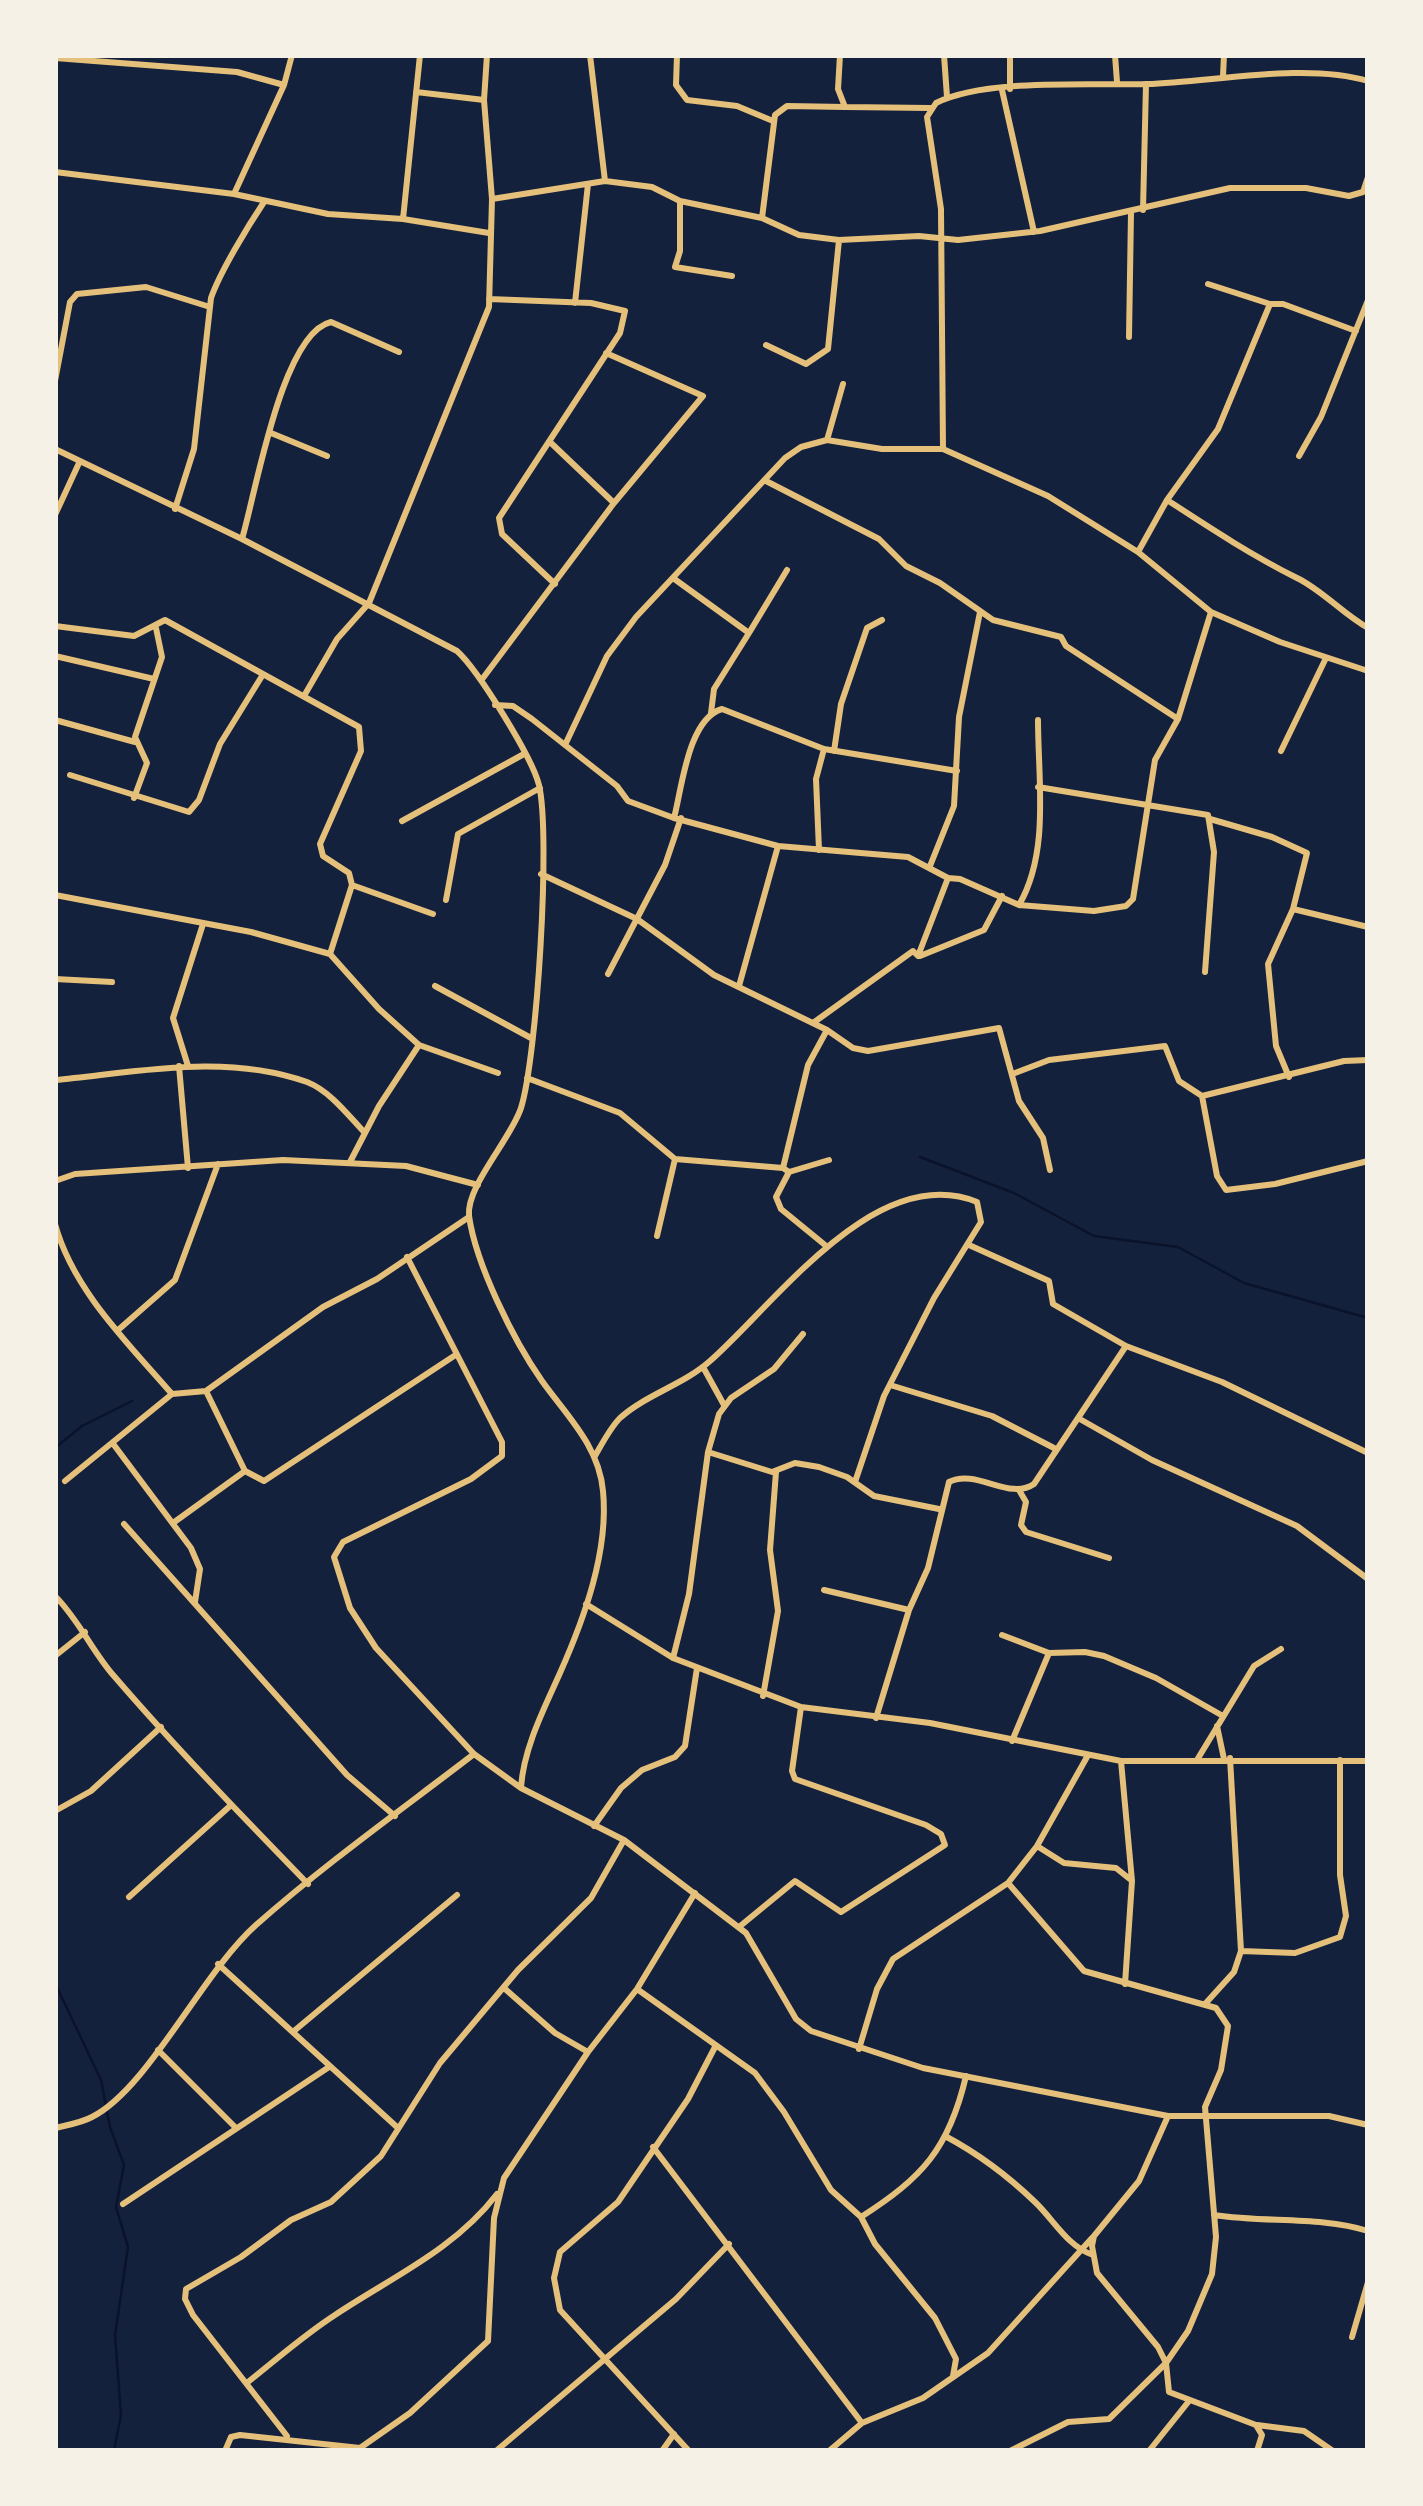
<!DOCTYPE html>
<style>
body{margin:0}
#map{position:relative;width:1423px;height:2506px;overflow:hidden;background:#14213d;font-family:Inter,sans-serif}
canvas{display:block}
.frame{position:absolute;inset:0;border:58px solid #f6f1e7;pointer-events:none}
</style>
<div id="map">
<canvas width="1423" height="2506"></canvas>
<div class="frame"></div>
</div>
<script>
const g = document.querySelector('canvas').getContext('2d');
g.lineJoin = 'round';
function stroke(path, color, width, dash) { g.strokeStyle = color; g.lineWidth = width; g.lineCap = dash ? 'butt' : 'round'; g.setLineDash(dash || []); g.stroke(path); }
const stream = new Path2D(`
 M920 1157 1014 1193 1094 1236 1178 1247 1244 1283 1368 1318
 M55 1448 82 1426 132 1401
 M55 1983 101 2080 110 2127 124 2165 116 2207 128 2247 115 2335 121 2415 114 2451`);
const minor = new Path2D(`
 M590 55 605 181
 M677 55 676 85 687 100 737 106 773 121
 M944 55 947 97
 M1010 55V89
 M1115 55 1117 82
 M55 58 237 72 284 85
 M1223 76 1224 55
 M1002 90 1034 232
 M416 92 484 100
 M845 107 930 108
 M55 172 234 194 328 214 403 219 489 233
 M234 194 284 85 292 55
 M492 199 605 181 652 187 680 201 762 218 799 235 839 240 919 236 958 240 1040 231 1230 188H1306L1349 196 1363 192 1368 177
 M680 201V251L675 267 732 276
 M1143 210 1146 84
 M762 218 775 115 787 106 845 107 838 89 840 55
 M403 219 420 55
 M1208 284 1270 304H1283L1356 331
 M489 299 591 303 625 311 620 333 499 518 502 534 555 584
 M575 303 588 184
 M1129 337 1131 213
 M766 345 806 364 828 349 839 240
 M55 381 70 302 77 294 146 287 210 307
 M271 433 327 456
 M827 440 843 384
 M550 442 614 503
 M55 449 242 539 457 651C478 670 532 757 539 785 551 836 537 1057 521 1108 511 1139 466 1186 469 1216 476 1265 514 1341 542 1381 567 1416 599 1446 603 1491 609 1551 584 1619 560 1673 544 1709 524 1747 521 1787
 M943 449 941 209 927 117 936 103C987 78 1090 86 1147 84 1213 82 1305 62 1368 81
 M1299 456 1321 417 1368 300
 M766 481 879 539 906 566 940 583 993 620 1061 637 1066 646 1178 719
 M1167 500C1210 528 1251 555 1297 578 1322 590 1343 614 1368 628
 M175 509 194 449 211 298C220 272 248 226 264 202
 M55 515 79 463
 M242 539C256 492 282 333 331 322L399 352
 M1138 552 1167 500 1218 429 1270 304
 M673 578 749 633 787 570
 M55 626 134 636 165 620 359 727 361 751 320 844 323 856 349 873 352 885 330 954
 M55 656 154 679
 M483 678 614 503 703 396 606 353
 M304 696 337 639 369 603 489 307 492 199 484 100 487 55
 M495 705 513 706 532 719 617 786 628 801 674 818 778 846 908 857 948 878 960 879 1019 905 1094 911 1126 906 1133 899 1155 760 1178 719 1211 612
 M711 713 714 689 749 633
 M55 720 135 742
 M565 745 607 656 636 617 785 458 801 447 827 440 882 449H943L1048 496 1138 552 1211 612 1280 642 1368 671
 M834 751 841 704 867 628 882 620
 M1281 751 1326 658
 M70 775 189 812 199 800 220 744 262 676
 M1038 787 1208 815 1214 852 1205 972
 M134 798 147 763 135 737 162 657 156 628
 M674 818C682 788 688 719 722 709L824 749 957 771
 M1210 819 1272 837 1307 853 1293 909 1268 964 1276 1046 1289 1077
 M402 821 524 754
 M819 850 816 779 824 749
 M1368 856V875
 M930 866 954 806 959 717 980 612
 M541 874 637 919 714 975 827 1030 853 1048 868 1051 999 1028 1019 1101 1043 1138 1050 1170
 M352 885 433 914
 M55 895 251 932 330 954 379 1009 419 1045 379 1106 350 1162
 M446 900 458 834 540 788
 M1019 905C1050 852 1038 780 1038 720
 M1293 909 1368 927
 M920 956 984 930 1002 896
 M608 974 665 865 681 818
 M55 979 112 982
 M435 986 531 1038
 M739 986 778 846
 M813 1023 913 951 918 956 948 878
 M419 1045 498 1073
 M179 1066 188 1168
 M188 1066 173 1018 203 924
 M1015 1073 1049 1060 1165 1046 1179 1081 1202 1096 1344 1061 1368 1060
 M527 1078 620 1113 675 1159 783 1168
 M55 1080C138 1072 225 1053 307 1082 330 1091 348 1115 364 1132
 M1202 1096 1217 1176 1226 1190 1275 1184 1368 1161
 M789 1172 829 1160
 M55 1181 75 1174 283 1160 406 1166 478 1185
 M55 1224C73 1290 128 1343 172 1394
 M657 1236 675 1159
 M825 1245 781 1209 776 1197 789 1172 783 1168 808 1065 827 1030
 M969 1245 1049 1281 1053 1304 1126 1346 1222 1382 1368 1453
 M407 1257 502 1442V1456L471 1479 343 1542 334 1557 350 1608 376 1648 474 1754 521 1788 624 1840 746 1933 796 2019 811 2031 923 2068 1168 2116H1329L1368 2125
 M117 1331 175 1280 218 1164
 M703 1367 724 1405
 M890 1385 992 1416 1054 1448
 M206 1391 245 1471 264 1481 454 1356
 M1078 1418 1152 1460 1297 1526 1368 1579
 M114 1445 191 1548 200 1569 195 1602
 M708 1452 772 1472 795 1463 819 1467 847 1477 874 1496 939 1509
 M595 1456C602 1444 610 1428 620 1418 647 1394 683 1385 710 1361 775 1304 876 1161 977 1202L981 1222 934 1298 884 1396 855 1482
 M65 1481 172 1394 206 1391 323 1307 377 1279 469 1217
 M1019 1490 1026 1502 1021 1525 1026 1532 1109 1558
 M173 1523 245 1471
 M124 1524 347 1775 395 1816
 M824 1590 909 1610
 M55 1596C79 1620 92 1651 114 1676 176 1748 242 1816 308 1884
 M586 1604 673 1658 801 1707 930 1723 1121 1761H1368
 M1002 1635 1049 1653 1085 1652 1104 1656 1156 1678 1223 1716
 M55 1656 85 1632
 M673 1658 689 1594 708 1452 719 1414 731 1398 774 1369 803 1334
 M763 1696 778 1611 770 1550 776 1472
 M876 1718 909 1610 928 1568 949 1482C976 1468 1009 1501 1034 1484L1126 1346
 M1217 1726 1224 1759
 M1012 1741 1049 1653
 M1197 1760 1254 1666 1281 1649
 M1121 1761 1132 1881 1125 1984
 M55 1811 91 1791 161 1727
 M594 1826 621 1788 642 1770 675 1757 685 1746 697 1668
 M1037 1846 1064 1863 1116 1868 1131 1880
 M1008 1883 1084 1971 1216 2008 1228 2026 1221 2070 1205 2107 1216 2237 1212 2274 1188 2331 1166 2363 1109 2419 1068 2422 1010 2451
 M129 1897 230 1806
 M739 1927 795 1881 841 1912 945 1845 941 1834 926 1825 795 1779 792 1771 801 1707
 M1241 1951 1295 1953 1340 1937 1346 1916 1340 1875V1760
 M218 1964 398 2128
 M504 1988 555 2033 588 2052
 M637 1989 755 2073 784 2112 831 2190 861 2217 875 2244 935 2318 956 2359 953 2376
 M1205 2004 1234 1972 1241 1951 1230 1758
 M294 2031 457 1895
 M859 2049 877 1989 893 1959 1008 1883 1037 1846 1087 1757
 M158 2050 236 2128
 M1168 2116 1139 2181 1094 2236 1092 2246 1097 2273 1158 2347 1166 2363 1169 2392 1256 2425 1262 2435 1257 2451
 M55 2128C67 2125 81 2123 92 2117 148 2089 202 1973 256 1925 325 1864 401 1810 474 1754
 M945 2136C977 2153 1009 2177 1035 2202 1054 2220 1067 2246 1093 2255
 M653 2147 862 2423
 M123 2204 329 2067
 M1214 2215C1265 2223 1320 2216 1368 2231
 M861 2217C922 2178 949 2149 966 2076
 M1352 2337 1368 2282
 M248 2382C277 2359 304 2335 335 2315 392 2277 454 2250 497 2194
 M1257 2425 1304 2431 1333 2451
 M287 2436 193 2315 185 2299 186 2289 241 2257 291 2220 331 2202 381 2156 440 2063 518 1970 591 1898 624 1840
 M225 2451 231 2437 240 2435 360 2448 410 2413 488 2341 494 2218 504 2178 588 2052 637 1989 695 1893
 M496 2451 676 2299 729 2244
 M662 2451 674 2434
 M689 2451 560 2310 554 2278 560 2252 618 2202 688 2099 715 2047
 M829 2451 862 2423 923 2398 988 2353 1092 2238
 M1149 2451 1189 2401`);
stroke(stream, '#0b132b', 2.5);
stroke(minor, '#e5c07b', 6);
</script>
